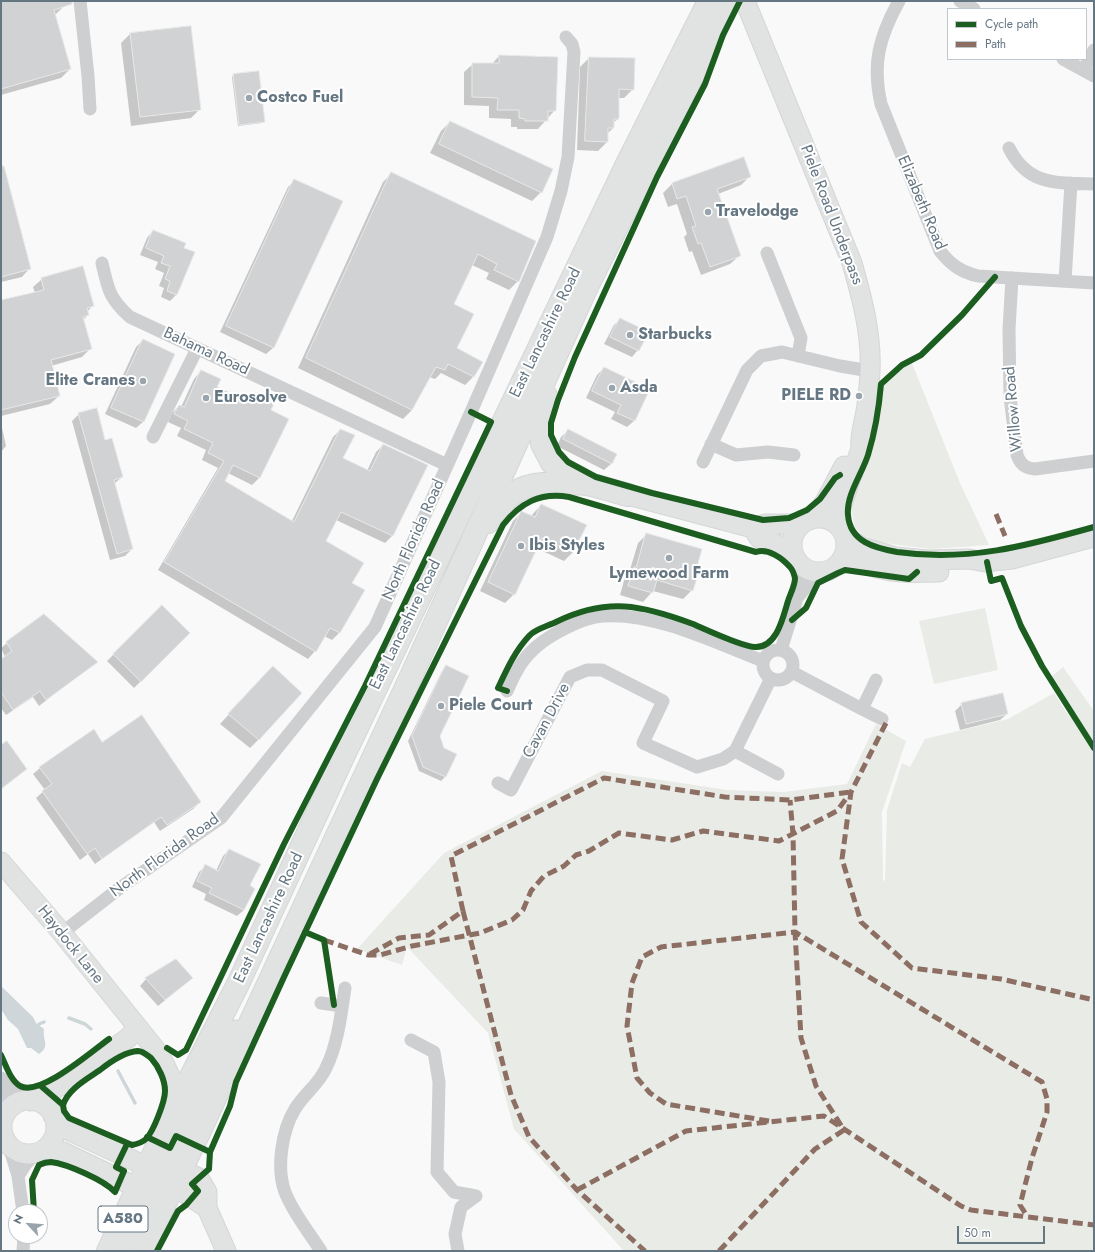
<!DOCTYPE html>
<style>
body{margin:0}
#map{position:relative;width:1095px;height:1252px;overflow:hidden;background:#f9f9f9;font-family:Jost,sans-serif}
canvas{display:block}
.frame{position:absolute;inset:0;border:2px solid #657683;pointer-events:none}
.legend{position:absolute;left:947px;top:8px;width:140px;height:52px;box-sizing:border-box;background:#fff;border:1px solid #c1c8cd;margin:0;padding:5px 7px;list-style:none;font-size:12px;color:#657683}
.legend li{display:flex;align-items:center;gap:8px;height:20px}
.legend b{width:20px;border:1px solid #c1c8cd}
.north{position:absolute;left:8px;top:1204px;width:40px;height:40px;box-sizing:border-box;background:#fff;border:1px solid #c1c8cd;border-radius:50%;rotate:296deg;font-size:11px;font-weight:700;line-height:16px;text-align:center;color:#657683}
.north::after{content:'';display:block;margin:auto;width:14px;height:18px;background:#99a4ac;clip-path:polygon(50% 0,100% 100%,50% 72%,0 100%)}
.scale{position:absolute;left:957px;top:1226px;width:88px;height:18px;box-sizing:border-box;border:2px solid #657683;border-top:0;padding-left:5px;font-size:12px;line-height:14px;white-space:nowrap;color:#657683;-webkit-text-stroke:3px #fff;paint-order:stroke}
</style>
<div id="map">
<canvas width="1095" height="1252"></canvas>
<div class="frame"></div>
<ul class="legend">
<li><b style="height:5px;background:#1b5e20"></b>Cycle path</li>
<li><b style="height:5px;background:#8d6e63"></b>Path</li>
</ul>
<div class="north">N</div>
<div class="scale">50 m</div>
</div>
<script>
const g = document.querySelector('canvas').getContext('2d');
g.lineJoin = 'round';
function fillPath(path, color) { g.fillStyle = color; g.fill(path, 'evenodd'); }
function stroke(path, color, width, dash) { g.strokeStyle = color; g.lineWidth = width; g.lineCap = dash ? 'butt' : 'round'; g.setLineDash(dash || []); g.stroke(path); }
function label(font, color, halo, rows, align = 'center') {
  g.font = font + ' Jost,sans-serif'; g.lineWidth = 4; g.setLineDash([]); g.textBaseline = 'middle'; g.strokeStyle = halo; g.fillStyle = color; for (const [text, x, y, turn = 0] of rows) {
    g.save(); g.translate(x, y); g.rotate((+turn || 0) * Math.PI / 180); g.textAlign = isNaN(turn) ? turn : align; if (halo) g.strokeText(text, 0, 0); g.fillText(text, 0, 0); g.restore();
  }
}
const green = new Path2D(`
 M911 361 960 483 989 545 932 549 898 545 875 541 863 535 855 528 850 504 874 446 884 384 904 365Z
 M985 608 998 670 934 684 919 621Z
 M1063 667 1094 711V1251H624L514 1129 488 1033 407 947 402 965 357 949 444 853 602 771 727 790 784 792 847 784 876 724 906 741 882 812 883 879 885 882 887 810 902 763 910 767 925 739 1008 719 1054 693 1070 718 1051 677Z`);
const water = new Path2D(`
 M1 986 33 1017 36 1023 44 1029C42 1040 51 1046 39 1054L31 1048H27L18 1029 8 1020 1 1009Z`);
const shadow = new Path2D(`
 M1 1H62L64 6 55 15 70 69 61 78 1 95Z
 M130 34 200 109 191 118 131 126 121 43Z
 M499 56 555 110 538 129H517V127H511V119L489 118V106L464 105V72L473 64H492Z
 M589 58 633 89 624 98H618V119L613 123V128L607 134V142L598 151 577 150 580 67Z
 M234 75 264 122 262 123 238 126 232 77Z
 M450 122 541 192 532 201 430 153 441 131Z
 M744 159 750 176 741 185 718 194 739 256 730 264 701 275 692 251 689 252 684 237 687 234 677 204 668 207 663 193 672 184Z
 M1 171 30 268 22 277 1 282Z
 M392 173 518 281 509 290 486 279 489 273 472 265 453 305 456 349 474 376 465 385 441 373 435 379 429 377 412 410 403 419 298 368 383 182Z
 M295 180 341 202 273 348 266 354 220 332 288 187Z
 M153 231 183 248 176 295 170 301 161 297 164 288 159 286 164 273 155 269 158 262 140 255 147 238Z
 M42 279 93 305 87 312 88 315 83 320 90 349 82 357 51 366 59 396 50 404 1 416V301L35 293 33 287Z
 M621 319 638 350 632 357 604 344 614 325Z
 M143 340 174 354 143 422 136 428 105 414 136 347Z
 M604 368 649 390 634 421 627 427 611 419 615 412 586 398 597 375Z
 M201 371 216 387 245 400 251 394 270 411 287 419 259 478 252 485 228 473 224 481 292 521 333 437 340 430 342 459 367 471 376 452 383 445 427 466 392 536 385 543 336 520 325 541 351 583 364 591 339 633 332 640 324 636 315 651 308 659 158 570 218 468 202 460 206 450 177 436 181 428 168 422 172 413 179 406 181 407 194 379Z
 M79 414 105 441 122 477 115 483 132 549 125 556 110 560 72 421Z
 M1 423 6 446 1 452Z
 M568 431 616 455 611 464 604 470 557 446 561 437Z
 M541 505 585 526 573 552 564 561 536 548 514 594 505 603 480 591 513 521 522 512 531 516Z
 M647 534 696 568 692 590 683 599 653 591 643 602 620 595 625 577 629 573 638 543Z
 M162 606 189 633 134 688 107 661Z
 M7 643 96 662 39 706 33 697 6 715 1 708V660L5 657 1 648Z
 M446 666 439 736 443 749 456 755 445 777 441 781 419 771 408 741 442 671Z
 M264 676 259 739 250 748 220 724Z
 M962 704 1007 714 1000 720 960 730 955 711Z
 M102 743 200 802 193 809 160 831 154 822 95 864 88 854 80 860 36 798 45 790 33 774 40 768Z
 M1 746 26 769 1 789Z
 M229 850 249 885 244 910 237 916 204 900 206 894 192 887 199 872 206 866 216 871 223 856Z
 M192 978 158 1006 140 986 146 979Z`);
const stream = new Path2D(`
 M69 1018 85 1024 91 1029
 M39 1024 44 1022
 M118 1071 135 1103`);
const building = new Path2D(`
 M1 1H72V4L54 10 71 69 1 89Z
 M191 26 201 110 140 117 130 33Z
 M499 55 558 57 556 111H548V121H525V119L519 118V110H497L498 98 472 97V63H499Z
 M589 57 635 58 634 90 619 89V119H614V128H608V142L585 141Z
 M259 71 265 122 239 125 233 74Z
 M450 121 553 169 542 193 439 144Z
 M744 157 751 177 717 189 741 256 710 267 701 243 698 244 692 227 696 226 686 196 677 199 672 183Z
 M1 166H4L31 269 1 277Z
 M391 172 536 241 519 282 494 270 497 264 478 254 454 304 474 314 457 348 483 362 474 377 448 364 445 370 436 367 412 410 306 358Z
 M294 179 343 201 274 348 226 326Z
 M153 230 186 243 184 248 195 252 177 295 167 291 170 281 165 279 170 266 161 263 164 256 146 248Z
 M83 266 94 306 87 308 89 315 83 317 92 349 51 360 60 396 1 410V300L44 290 41 278Z
 M620 318 649 332 639 351 610 337Z
 M143 339 175 354 144 422 111 408Z
 M604 367 650 389 635 421 617 413 621 405 592 391Z
 M201 370 221 379 217 387 247 400 251 393 274 404 271 410 289 419 260 478 233 465 225 481 294 522 340 429 355 435 343 458 370 471 383 444 428 465 393 536 341 512 326 541 364 563 352 583 365 590 340 633 330 628 316 652 164 562 224 461 208 453 213 443 184 429 188 421 174 414 179 405 184 407Z
 M97 408 105 440 112 438 123 477 114 480 133 549 117 554 78 413Z
 M568 429 617 454 612 464 563 439Z
 M541 504 587 525 573 552 542 538 515 595 488 582 521 511 535 517Z
 M646 533 702 549 697 567 700 568 693 591 657 580 653 593 628 586 634 567H636Z
 M162 605 190 633 141 682 113 654Z
 M44 614 98 662 46 700 40 691 13 710 1 692V659L12 651 6 642Z
 M446 665 469 676 440 736 444 748 457 754 446 777 423 767 412 736Z
 M273 666 302 693 259 740 228 714Z
 M1003 693 1008 714 966 724 961 703Z
 M142 715 201 802 167 825 161 817 102 859 95 848 87 854 42 791 52 784 39 767 94 729 102 742Z
 M7 741 27 769 1 789V745Z
 M229 849 261 864 250 885 255 889 244 910 209 893 212 888 197 881 205 864 218 871Z
 M176 959 193 978 165 1000 145 978Z`);
const street = new Path2D(`
 M80 1 88 76 90 109
 M899 1C879 37 872 64 881 104L940 251C951 265 961 272 978 276L1094 283
 M960 1 974 9
 M1063 59 1094 76
 M1084 70 1094 50
 M1009 148C1028 186 1057 183 1094 184
 M767 253 801 338 798 356
 M102 263C108 289 109 298 130 317L447 465
 M1012 278 1009 329 1010 396 1017 455C1021 465 1025 468 1035 469L1094 461
 M1065 281 1071 183
 M153 437 197 349
 M711 444 736 455 768 452 794 455
 M703 462 747 370 761 356 782 352 840 366 870 371
 M797 598 819 572
 M763 665a15 15 0 1 1 30 0a15 15 0 1 1-30 0Z
 M781 650 797 598 800 564
 M792 672 862 709 876 680
 M507 691C511 682 515 673 521 664 530 650 545 639 560 631 573 624 588 617 603 616 654 612 716 643 763 661
 M862 709 882 719
 M735 751 778 774
 M498 783 511 790 570 677 587 670H602L663 701 643 743 697 767 723 759 735 751 771 678
 M62 933 121 887 221 818 375 627 471 412 547 237 561 191 568 157 574 52 572 44 566 37
 M321 1003 342 1006
 M411 1040 434 1052 439 1082 437 1172 454 1192 476 1196 461 1207 455 1234 458 1251
 M1 1078 24 1101
 M1 1081 5 1114
 M9 1146 18 1176 23 1212
 M18 1176 26 1164 35 1154
 M23 1251 24 1236
 M321 1251C309 1232 293 1213 285 1192 276 1168 282 1130 295 1109 304 1094 319 1084 326 1068 338 1044 341 1014 345 988`);
const secondary = new Path2D(`
 M745 1 852 263C862 298 872 335 870 372 869 388 868 405 864 421 862 431 860 438 861 448L840 510V527
 M628 495 753 528 765 524H800
 M792 545a27 27 0 1 1 54 0a27 27 0 1 1-54 0Z
 M812 518 825 502 844 466
 M753 528 759 538 776 544 794 556
 M845 536 862 547 896 557 928 560 969 559 985 562 1012 559 1094 537
 M841 560C858 560 870 567 886 570 903 574 922 572 939 572
 M1 862 62 933 160 1055 172 1080 175 1098 174 1110
 M2 1127a27 27 0 1 1 54 0a27 27 0 1 1-54 0Z
 M31 1101 62 1085 128 1038 138 1028
 M53 1116 64 1128 72 1132 148 1167 182 1170 199 1178 207 1192V1208L226 1251
 M42 1151 63 1152 138 1188 161 1189 183 1192 207 1208
 M138 1188 153 1183 172 1159 235 1030
 M124 1251 167 1180`);
const highway = new Path2D(`
 M546 396 539 416 542 444 552 463 586 484
 M488 522C509 489 527 481 565 484 572 484 580 483 587 484 600 486 615 492 628 495
 M108 1251 174 1110 238 984 343 757 535 356 627 164 709 1
 M142 1251 197 1137 413 672 585 291 730 1`);
const quiet = new Path2D(`
 M996 514 1005 536
 M886 723 851 792 842 859 861 922 912 968 1001 979 1094 1000
 M463 911 451 856 604 778 725 797 790 800 851 792
 M324 940 368 955H380L412 946 480 933 512 920 523 910 531 891 544 876 564 866 576 855 589 851 619 833 672 840 703 831 779 841 837 811 851 792
 M370 954 399 938 429 935 463 911 511 1095 529 1137 577 1190 645 1251
 M769 1121 666 1104 650 1093 637 1078 627 1026 632 983 642 957 661 947 795 932 1042 1082 1047 1099V1112L1032 1158 1020 1205 1027 1216
 M577 1190 686 1131 824 1116 961 1206 971 1210 1094 1225
 M719 1251 815 1149 844 1130 816 1086 801 1038 795 932 793 834 790 800`);
const cycleway = new Path2D(`
 M740 1 723 35 705 84 657 177 575 357 558 400 551 423V435L559 452 568 462 596 477 652 493 763 520 789 518 807 510 820 499 835 478 840 475
 M995 277 962 315 921 355 902 365 881 384C879 408 875 432 868 455 862 474 846 495 848 515 850 542 875 548 897 552 968 562 1026 546 1094 527
 M987 562 991 581 1002 578 1021 626 1042 666 1094 748
 M792 620 806 608 818 583 838 573 845 570 909 579 917 572
 M305 932 324 940 334 1005
 M167 1048 178 1055 186 1050 284 844 365 686 491 422 471 412
 M1 1055C6 1065 10 1080 20 1086 40 1097 92 1051 109 1039
 M41 1086 63 1105 64 1111 69 1118 132 1145C137 1144 142 1143 146 1139 153 1132 165 1102 165 1091 165 1080 159 1067 151 1058 147 1055 143 1051 138 1051 125 1052 110 1062 100 1070 87 1079 68 1089 63 1105
 M147 1137 170 1148 176 1136 210 1152
 M34 1212 32 1180 39 1165C43 1163 46 1162 51 1162 67 1164 104 1180 115 1192L124 1171 116 1167 127 1144
 M157 1251 178 1211 186 1205 198 1191 192 1184 209 1169 210 1152 230 1106 236 1082 284 977 377 779 503 525C520 503 540 492 569 497L756 552C768 548 782 558 790 567 793 570 794 574 795 578 795 586 790 594 788 601 783 617 777 648 755 647 743 647 707 630 693 624 642 605 607 597 556 622 548 626 535 629 529 636 515 651 507 669 498 688L507 691`);
const markers = [
 [249,98,4,"#99a4ac"],
 [708,212,4,"#99a4ac"],
 [630,335,4,"#99a4ac"],
 [143,381,4,"#99a4ac"],
 [612,388,4,"#99a4ac"],
 [859,396,4,"#99a4ac"],
 [206,398,4,"#99a4ac"],
 [521,546,4,"#99a4ac"],
 [669,558,4,"#99a4ac"],
 [441,706,4,"#99a4ac"]
];
const shields = [
 [123,1219,50]
];
const shieldNames = [
 ["A580",123,1219]
];
const poiNames = [
 ["Costco Fuel",257,98],
 ["Travelodge",716,212],
 ["Starbucks",638,335],
 ["Elite Cranes",135,381,"right"],
 ["Asda",620,388],
 ["PIELE RD",851,396,"right"],
 ["Eurosolve",214,398],
 ["Ibis Styles",529,546],
 ["Lymewood Farm",669,574,"center"],
 ["Piele Court",449,706]
];
const streetNames = [
 ["Elizabeth Road",921,203,67],
 ["Piele Road Underpass",831,215,69],
 ["East Lancashire Road",546,333,-64],
 ["Bahama Road",206,352,25],
 ["Willow Road",1014,409,-95],
 ["North Florida Road",414,540,-66],
 ["East Lancashire Road",406,625,-64],
 ["Cavan Drive",547,721,-62],
 ["North Florida Road",165,856,-36],
 ["East Lancashire Road",269,918,-65],
 ["Haydock Lane",70,945,51]
];
fillPath(green, '#e8ebe6');
fillPath(water, '#ced6d9');
fillPath(shadow, '#0003');
stroke(stream, '#ced6d9', 3.5);
fillPath(building, '#d0d2d3');
stroke(building, '#e8e8e8', 1);
stroke(secondary, '#d5d6d7', 21);
stroke(highway, '#d5d6d6', 24);
stroke(street, '#cecfd0', 13);
stroke(secondary, '#e1e2e2', 19);
stroke(highway, '#e1e2e2', 22);
stroke(quiet, '#8d6e63', 5, [10, 5]);
stroke(cycleway, '#1b5e20', 6);
for (const [x, y, r, color] of markers) { const dot = new Path2D(); dot.arc(x, y, r, 0, 2 * Math.PI); g.fillStyle = color; g.fill(dot); stroke(dot, '#fff', 1.5); }
for (const [x, y, w] of shields) { const box = new Path2D(); box.roundRect(x - w / 2, y - 13, w, 26, 3); g.fillStyle = '#fff'; g.fill(box); stroke(box, '#657683', 1); }
label('bold 15px', '#657683', null, shieldNames);
label('bold 16px', '#657683', '#fff', poiNames, 'left');
label('16px', '#657683', '#fff', streetNames);
</script>
